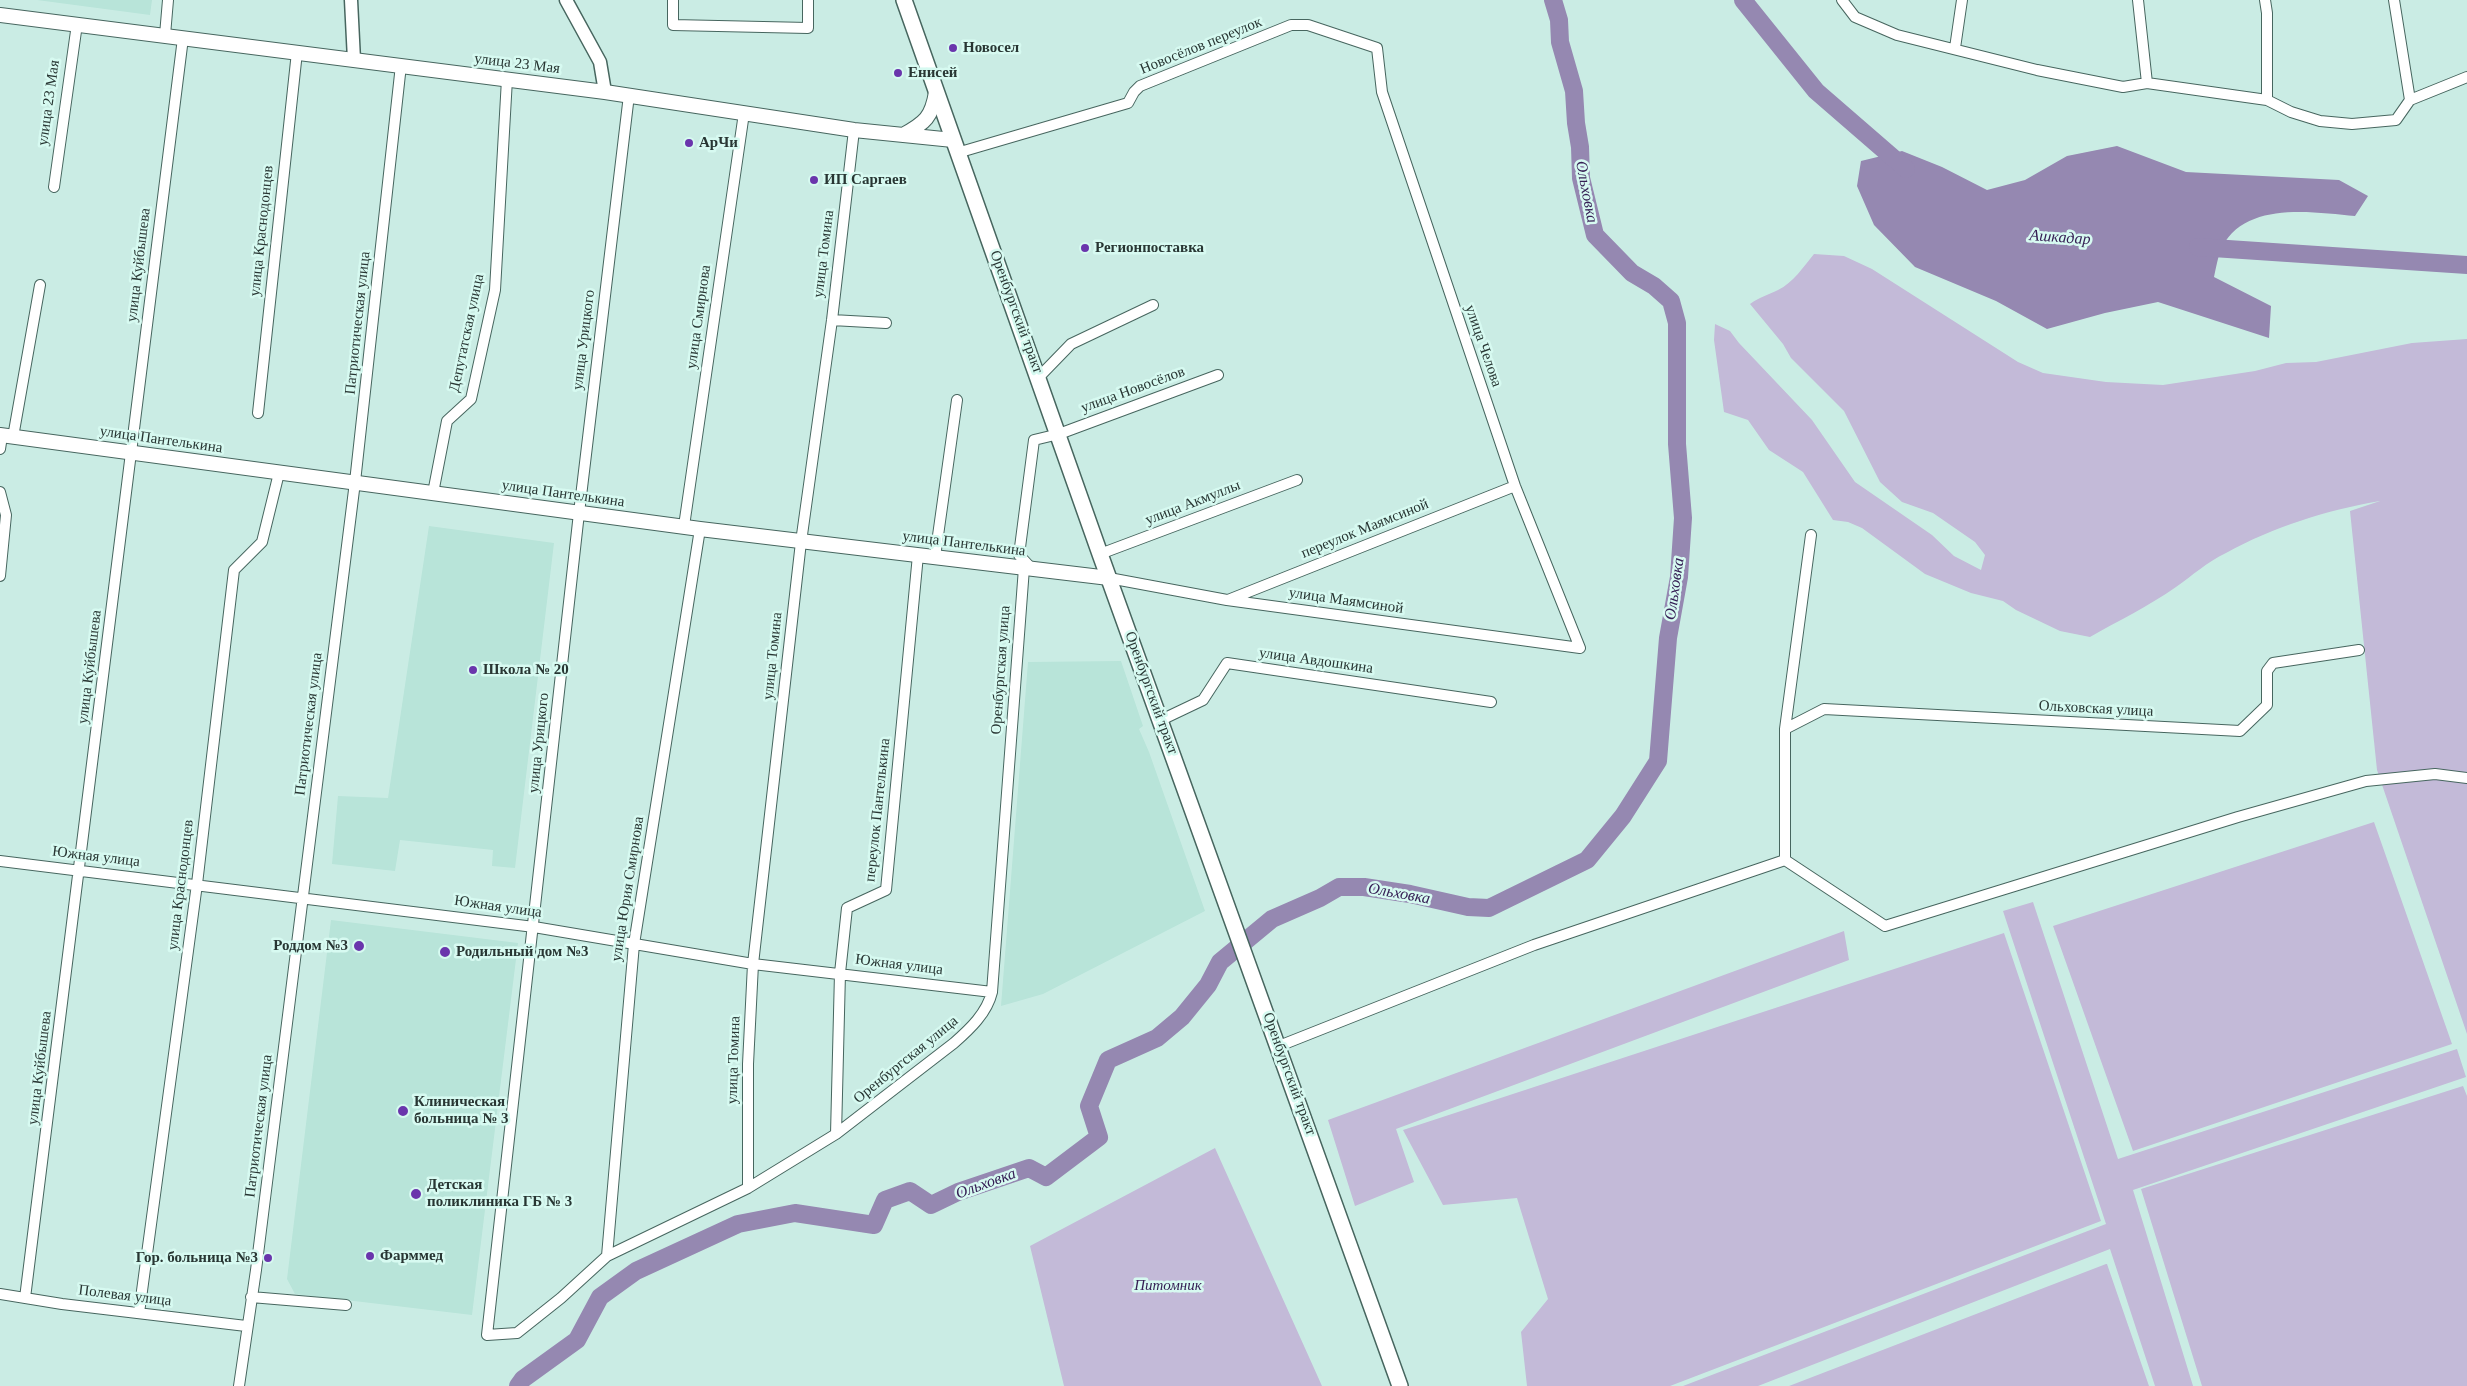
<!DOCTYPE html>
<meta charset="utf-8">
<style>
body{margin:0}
canvas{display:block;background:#caece4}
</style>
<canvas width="2467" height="1386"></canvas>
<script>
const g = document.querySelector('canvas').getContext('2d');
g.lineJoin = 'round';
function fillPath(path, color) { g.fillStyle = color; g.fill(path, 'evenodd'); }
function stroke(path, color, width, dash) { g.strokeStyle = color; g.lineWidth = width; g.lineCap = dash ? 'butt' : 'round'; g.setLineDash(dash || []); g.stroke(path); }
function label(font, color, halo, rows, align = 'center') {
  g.font = font + ' "Times New Roman",serif'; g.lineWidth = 5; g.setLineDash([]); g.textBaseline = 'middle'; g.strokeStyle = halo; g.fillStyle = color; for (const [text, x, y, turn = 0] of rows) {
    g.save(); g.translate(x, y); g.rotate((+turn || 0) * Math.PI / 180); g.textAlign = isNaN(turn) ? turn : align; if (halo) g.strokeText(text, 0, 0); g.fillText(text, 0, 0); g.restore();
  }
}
const built = new Path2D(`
 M37 0H152L150 15Z
 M429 526 554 543 515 868 492 866 493 850 400 840 395 871 332 864 338 796 388 798Z
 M1121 661 1143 726 1139 729 1149 752 1205 911 1043 994 1001 1006 1028 662Z
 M331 920 518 943 472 1315 295 1294 287 1279Z`);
const green = new Path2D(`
 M1814 254 1844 256 1872 269 2018 362 2043 373 2106 382 2163 385 2255 371 2286 363 2316 362 2412 343 2467 339V1034L2377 770 2350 511 2380 501C2327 510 2273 527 2226 553 2207 562 2193 575 2176 587 2149 606 2118 621 2090 637L2060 631 2016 610 2003 601 1971 593 1925 574 1862 528 1848 522 1833 520 1803 472 1769 450 1748 420 1724 412 1714 340 1715 324 1730 331 1739 343 1812 420 1855 482 1932 535 1954 556 1981 570 1985 555 1975 542 1933 513 1902 502 1880 482 1844 411 1791 358 1783 344 1750 304C1760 297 1768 295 1778 290 1793 283 1804 266 1814 254Z
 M2374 822 2452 1044 2133 1151 2053 926Z
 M2033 902 2118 1159 2457 1049 2466 1077 2133 1190 2193 1386H2155L2110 1249 1758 1386H1683L2106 1224 2003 911Z
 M1844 931 1849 960 1396 1129 1414 1182 1355 1206 1328 1120Z
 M2004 933 2101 1221 1670 1386H1527L1521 1332 1548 1299 1517 1198 1443 1205 1403 1130Z
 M2463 1086 2467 1096V1386H2202L2141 1189Z
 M1215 1148 1322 1386H1064L1030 1246Z
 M2107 1264 2149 1386H1789L2106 1264Z`);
const water = new Path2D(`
 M2117 146 2186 172 2339 180 2368 196 2355 216C2312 212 2246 201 2222 247 2218 256 2216 268 2214 277L2271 306 2269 338 2158 302 2105 313 2047 329 1996 301 1915 267 1874 225 1857 186 1861 161 1902 151 1942 167 1987 190 2025 180 2067 156Z`);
const river = new Path2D(`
 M1743 0 1816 91 1906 169
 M2198 247 2467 265
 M518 1386 523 1379 577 1340 600 1297 636 1271 738 1224 795 1213 874 1225 885 1200 910 1191 931 1205 958 1192 1029 1168 1046 1177 1099 1137 1089 1106 1108 1060 1157 1038 1182 1017 1208 985 1220 962 1272 919 1320 898 1339 887H1364L1410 894 1468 907 1489 908 1587 860 1623 816 1658 761 1668 638 1679 577 1683 518 1677 444V323L1671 301 1654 286 1632 273 1595 235 1581 178 1580 147 1576 123 1574 91 1560 42 1559 20 1553 0`);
const minor = new Path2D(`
 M673 0V25L808 28V0
 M1842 0 1855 17 1897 35 2037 70 2123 87 2147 83 2267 100 2291 112 2320 121 2352 124 2396 120 2410 100 2467 77
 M2138 0 2147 83
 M2265 0 2267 13V100
 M2394 0 2410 100
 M165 35 168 0
 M1955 48 1962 0
 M629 95 579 513 487 1335 517 1333 561 1298 607 1256 748 1188 836 1134 954 1043C970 1029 987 1013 992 992L1024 568
 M957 153 1128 103 1134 92 1140 86 1291 25H1308L1377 48 1382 92 1515 486 1580 648 1227 600 1109 578
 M54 187 77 24
 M832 320 886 323
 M1039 377 1071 344 1153 305
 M258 413 297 52
 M13 437 40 285
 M0 449 2 436
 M0 492 6 515 0 576
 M433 493 447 421 471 399 495 290 507 79
 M684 526 744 113
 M1100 554 1297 480
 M935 557 957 400
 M1032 569 1019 555 1034 440 1059 434 1218 375
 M1228 600 1515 486
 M1161 720 1203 700 1227 663 1491 702
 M1785 729 1824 709 2240 731 2267 705V671L2273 663 2359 650
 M1785 860 1885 926 2238 817 2366 781 2435 774 2467 778
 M1785 860V729L1811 535
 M0 861 534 927 753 964 992 992
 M1279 1046 1534 945 1785 860
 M836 1134 840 973 847 908 886 890 918 555
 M748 1188V1064L753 964 801 542 832 320 854 130
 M607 1256 634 944 700 529
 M0 1294 62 1304 246 1326
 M251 1297 346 1305
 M25 1298 183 38
 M139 1313 197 884 234 570 262 542 279 473
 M239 1386 256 1270 355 482 401 65`);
const tertiary = new Path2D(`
 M351 0 354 60
 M566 0 600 62 605 92`);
const secondary = new Path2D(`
 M0 15 605 92 854 130 953 140
 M903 135C925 123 932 117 936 92
 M0 435 700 529 1109 578`);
const primary = new Path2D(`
 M904 0 1100 554 1400 1386`);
const markers = [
 [953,48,5,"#6a35ac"],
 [898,73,5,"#6a35ac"],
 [689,143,5,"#6a35ac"],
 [814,180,5,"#6a35ac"],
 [1085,248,5,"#6a35ac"],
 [473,670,5,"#6a35ac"],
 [359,946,6,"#6a35ac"],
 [445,952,6,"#6a35ac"],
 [403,1111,6,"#6a35ac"],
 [416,1194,6,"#6a35ac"],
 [370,1256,5,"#6a35ac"],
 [268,1258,5,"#6a35ac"]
];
const streetNames = [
 ["Новосёлов переулок",1201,46,-22],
 ["улица 23 Мая",517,64,7],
 ["улица 23 Мая",49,103,-82],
 ["улица Краснодонцев",262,231,-84],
 ["улица Томина",824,254,-83],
 ["улица Куйбышева",139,265,-83],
 ["Оренбургский тракт",1016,312,70],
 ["улица Смирнова",699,317,-82],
 ["Патриотическая улица",358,323,-84],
 ["Депутатская улица",467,333,-78],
 ["улица Урицкого",584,340,-83],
 ["улица Челова",1483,346,71],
 ["улица Новосёлов",1133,390,-20],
 ["улица Пантелькина",161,440,8],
 ["улица Пантелькина",563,494,8],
 ["улица Акмуллы",1193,503,-21],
 ["переулок Маямсиной",1365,529,-22],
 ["улица Пантелькина",964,544,7],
 ["улица Маямсиной",1346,601,8],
 ["улица Томина",773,656,-84],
 ["улица Авдошкина",1316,661,8],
 ["улица Куйбышева",90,667,-83],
 ["Оренбургская улица",1001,670,-86],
 ["Оренбургский тракт",1151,693,70],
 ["Ольховская улица",2096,709,3],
 ["Патриотическая улица",309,724,-83],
 ["улица Урицкого",539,743,-84],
 ["переулок Пантелькина",878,810,-84],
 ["Южная улица",96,857,7],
 ["улица Краснодонцев",181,885,-83],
 ["улица Юрия Смирнова",628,889,-81],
 ["Южная улица",498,907,8],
 ["Южная улица",899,965,7],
 ["улица Томина",734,1060,-88],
 ["Оренбургская улица",906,1060,-39],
 ["улица Куйбышева",40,1068,-83],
 ["Оренбургский тракт",1289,1074,70],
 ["Патриотическая улица",259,1126,-83],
 ["Полевая улица",125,1296,7]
];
const poiNames = [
 ["Новосел",963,48],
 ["Енисей",908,73],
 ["АрЧи",699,143],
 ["ИП Саргаев",824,180],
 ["Регионпоставка",1095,248],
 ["Школа № 20",483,670],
 ["Роддом №3",348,946,"right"],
 ["Родильный дом №3",456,952],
 ["Клиническая",414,1102],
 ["больница № 3",414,1119],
 ["Детская",427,1185],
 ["поликлиника ГБ № 3",427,1202],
 ["Фарммед",380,1256],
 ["Гор. больница №3",258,1258,"right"]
];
const parkNames = [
 ["Питомник",1168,1286]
];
const waterNames = [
 ["Ольховка",1586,192,79],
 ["Ашкадар",2060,238,4],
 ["Ольховка",1675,589,-82],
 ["Ольховка",1399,894,10],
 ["Ольховка",986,1184,-20]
];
fillPath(built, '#b8e4d9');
fillPath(green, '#c3bad8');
fillPath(water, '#9588b1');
stroke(river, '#9588b1', 18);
stroke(minor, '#47665f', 12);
stroke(tertiary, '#47665f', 15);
stroke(secondary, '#47665f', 16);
stroke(primary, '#47665f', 18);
stroke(minor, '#fff', 10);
stroke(tertiary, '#fff', 12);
stroke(secondary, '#fff', 14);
stroke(primary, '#fff', 15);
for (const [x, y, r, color] of markers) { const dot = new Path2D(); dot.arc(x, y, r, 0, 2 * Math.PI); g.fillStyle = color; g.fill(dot); stroke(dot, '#d7faf1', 2); }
label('15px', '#283633', '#d7faf1', streetNames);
label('bold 15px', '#283633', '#d7faf1', poiNames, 'left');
label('italic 15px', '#362055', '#d7faf1', parkNames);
label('italic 16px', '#362055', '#d7faf1', waterNames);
</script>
